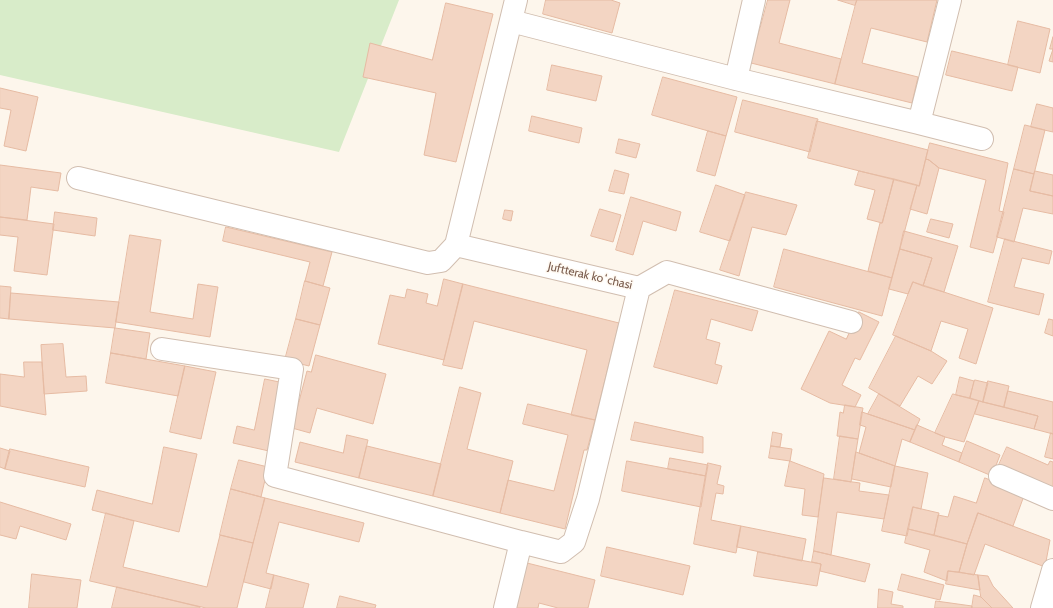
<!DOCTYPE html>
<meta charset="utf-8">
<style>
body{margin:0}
canvas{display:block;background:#fdf6ec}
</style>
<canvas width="1053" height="608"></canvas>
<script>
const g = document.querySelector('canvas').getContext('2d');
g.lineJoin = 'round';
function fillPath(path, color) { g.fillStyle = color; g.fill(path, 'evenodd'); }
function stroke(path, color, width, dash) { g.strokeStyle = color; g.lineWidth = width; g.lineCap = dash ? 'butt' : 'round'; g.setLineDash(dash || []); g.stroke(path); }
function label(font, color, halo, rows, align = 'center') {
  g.font = font + ' Cabin,sans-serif'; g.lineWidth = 3; g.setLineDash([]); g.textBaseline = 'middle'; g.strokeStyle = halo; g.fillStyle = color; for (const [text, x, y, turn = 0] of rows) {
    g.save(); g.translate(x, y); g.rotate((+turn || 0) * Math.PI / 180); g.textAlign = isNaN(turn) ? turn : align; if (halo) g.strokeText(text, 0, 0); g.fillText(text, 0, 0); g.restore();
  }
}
const green = new Path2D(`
 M0 0H399L339 152 0 75Z`);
const building = new Path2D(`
 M546 0H611L620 3 612 33 543 14Z
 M768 0H790L779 43 841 59 835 84 751 63Z
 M838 0H857L855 5Z
 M857 0H937L927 42 871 28 862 63 918 77 912 103 835 84Z
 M446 3 493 14 456 162 424 155 436 93 363 77 370 43 432 60Z
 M1018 21 1050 29 1040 73 1008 65Z
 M1053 37V62L1049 61 1053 49H1050Z
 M952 51 1018 67 1012 91 946 75Z
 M552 65 602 76 596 101 547 90Z
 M663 77 737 97 726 136 652 115Z
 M0 88 38 97 26 151 4 146 11 110 0 108Z
 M743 100 818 119 810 152 735 132Z
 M1037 104 1053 108V132L1031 127Z
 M532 116 582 128 579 143 529 131Z
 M817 121 928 150 919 186 808 158Z
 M1025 125 1045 130 1034 174 1014 169Z
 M708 131 726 136 715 176 697 171Z
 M619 139 640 144 636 158 616 153Z
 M930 143 1008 163 999 211 1004 212 993 253 970 247 986 180 939 168 929 160 926 159Z
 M926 159 929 160 939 168 927 214 910 209 917 185 919 186Z
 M0 165 61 173 58 191 31 187 27 220 0 217Z
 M1014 169 1034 174 1030 191 1053 196V214L1023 208 1014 242 997 237Z
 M615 170 629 174 624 194 609 191Z
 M859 171 894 179 882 223 867 219 875 190 855 185Z
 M1035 171 1053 175V196L1030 191Z
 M894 179 917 185 892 278 868 271 880 223H882Z
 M716 185 745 195 730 241 700 232Z
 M746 192 797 205 786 235 752 227 739 276 720 270Z
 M631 197 681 212 676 231 643 221 633 255 616 250Z
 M600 209 621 215 613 242 591 236Z
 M505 210 513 211 511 221 503 219Z
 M55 212 97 218 95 236 53 230Z
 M0 217 54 224 47 275 14 271 18 237 0 235Z
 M931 219 953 224 949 238 927 232Z
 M226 227 332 252 323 286 305 281 310 262 223 241Z
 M904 231 958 246 944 292 923 286 932 258 900 249Z
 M130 235 161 240 150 312 193 319 198 284 218 287 210 337 116 322Z
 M1005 239 1052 251 1049 264 1022 258 1014 287 1044 294 1039 315 988 302Z
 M784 249 892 278 882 316 774 287Z
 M900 249 932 258 923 286 913 282 908 294 889 289Z
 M444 279 463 284 444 360 378 344 390 295 405 298 407 289 428 294 426 303 437 306Z
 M305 281 330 288 320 325 296 319Z
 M913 282 993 308 976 364 959 358 968 329 941 321 931 351 893 335Z
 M463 284 619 323 595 420 571 415 587 350 474 321 462 369 443 365Z
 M0 286 11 287 9 319 0 318Z
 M675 290 758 311 752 331 711 319 706 339 720 343 715 364 722 366 717 384 654 367Z
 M11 293 119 302 115 328 9 319Z
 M859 312 879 322 860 360 855 358 842 385 861 395 855 407 830 403 801 389 829 331 846 339Z
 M296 319 320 325 309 366 285 360Z
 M1049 319 1053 320V336L1045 333Z
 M115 328 150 333 146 359 111 353Z
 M896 336 931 351 947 361 932 384 918 376 900 406 869 388Z
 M63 344 66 377 86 376 87 391 44 394 41 345Z
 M111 353 185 366 178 396 106 383Z
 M316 355 386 374 373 424 317 408 310 433 292 428 307 371 311 372Z
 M24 362H42L46 415 0 406V374L24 377Z
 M185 366 216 372 201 439 170 432Z
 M960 377 974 381 970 398 956 395Z
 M265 379 284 383 269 451 233 443 237 426 254 430Z
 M975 380 988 383 983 402 970 398Z
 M988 381 1009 386 1004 407 983 402Z
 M460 387 481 393 467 449 513 461 500 513 433 496Z
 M1008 391 1053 402V434L1034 429 1038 416 1004 407Z
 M879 394 920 419 915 430 868 414Z
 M953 394 979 401 964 442 945 437 935 433Z
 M979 401 1038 416 1034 429 975 414Z
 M528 404 595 420 587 450H584L565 529 500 513 508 480 554 491 568 435 523 424Z
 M845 405 863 408 858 439 837 436 840 412 843 413Z
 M862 412 915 430 910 442 902 439 895 466 859 453 866 427 860 425Z
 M635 422 703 437V453L631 440Z
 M917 425 945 437 942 445 962 453 959 462 910 442Z
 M773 432 782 434 780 447 771 446Z
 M1051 433 1053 434V459L1045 457Z
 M347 435 368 440 359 478 295 462 300 442 343 453Z
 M840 436 858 439 851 482 834 479Z
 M967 441 1000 455 992 476 959 462Z
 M367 446 441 464 433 496 359 478Z
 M771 446 792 449 790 461 769 458Z
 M164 447 197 454 179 532 92 510 97 490 152 504Z
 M1007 447 1048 465 1050 461 1053 462V494L998 467Z
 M0 448 10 451 5 469 0 467Z
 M10 449 89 467 85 487 5 469Z
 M856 452 895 466 891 487 852 479Z
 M670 458 708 465 706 476 668 469Z
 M239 460 268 467 261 497 231 489Z
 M627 461 706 476 701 507 622 491Z
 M790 461 824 474 818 517 802 515 805 489 785 486Z
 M708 463 721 466 717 484 724 486 723 494 716 493 711 520 741 526 736 553 694 544Z
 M895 466 928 473 921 509 913 507 907 536 882 531Z
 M824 478 860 483 859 491 889 495 884 519 837 512 831 555 814 551Z
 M985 478 1025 493 1013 526 978 513 967 544 934 535 938 515 948 517 954 496 976 503Z
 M231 489 265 498 253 543 220 535Z
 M265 498 364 523 359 542 279 522 266 573 274 575 271 589 244 582Z
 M0 502 71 524 66 540 20 526 16 539 0 535Z
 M913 507 939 513 934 535 908 529Z
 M106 513 134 521 123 567 207 587 220 535 253 543 237 608H206L90 581Z
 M978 513 1050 540 1045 567 985 544 974 575 959 572 967 544Z
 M741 526 806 539 802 561 737 547Z
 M908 529 967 544 959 572 948 571 947 581 924 572 930 550 905 543Z
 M607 547 690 566 683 595 601 576Z
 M814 551 870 564 865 582 820 571 821 564 812 562Z
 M758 552 821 564 817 586 754 576Z
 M527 563 595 580 588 608H558L539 603 538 608H517Z
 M948 571 978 575 980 590 946 584Z
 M32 574 81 580 77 608H29Z
 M902 574 944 585 940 600 898 590Z
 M274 575 309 584 303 608H266Z
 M978 575 988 576 993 586 1013 608H992L981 597Z
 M117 587 200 607V608H112Z
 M879 589 893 592 891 604 903 606V608H878Z
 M974 595 981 597 992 608H972Z
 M340 596 376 605 375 608H337Z
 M936 601 972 606V608H935Z`);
const minor = new Path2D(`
 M511 21 736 79 919 123 950 0
 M736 79 754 0
 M919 123 982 139
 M78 178 428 263 441 261 456 245
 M639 288 667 272 851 322
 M162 349 292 369 275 476 521 542
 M1000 476 1053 499
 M505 608 521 542 561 552 574 542 588 499 639 288 456 245 516 0
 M1042 608 1053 570`);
const streetNames = [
 ["Juftterak koʻchasi",590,276,13]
];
fillPath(green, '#d8ecc9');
fillPath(building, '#f3d5c3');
stroke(building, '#e6bba3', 1);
stroke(minor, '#d1beb0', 24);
stroke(minor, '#fff', 22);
label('12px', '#7a5c4d', '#fffaf3', streetNames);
</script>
